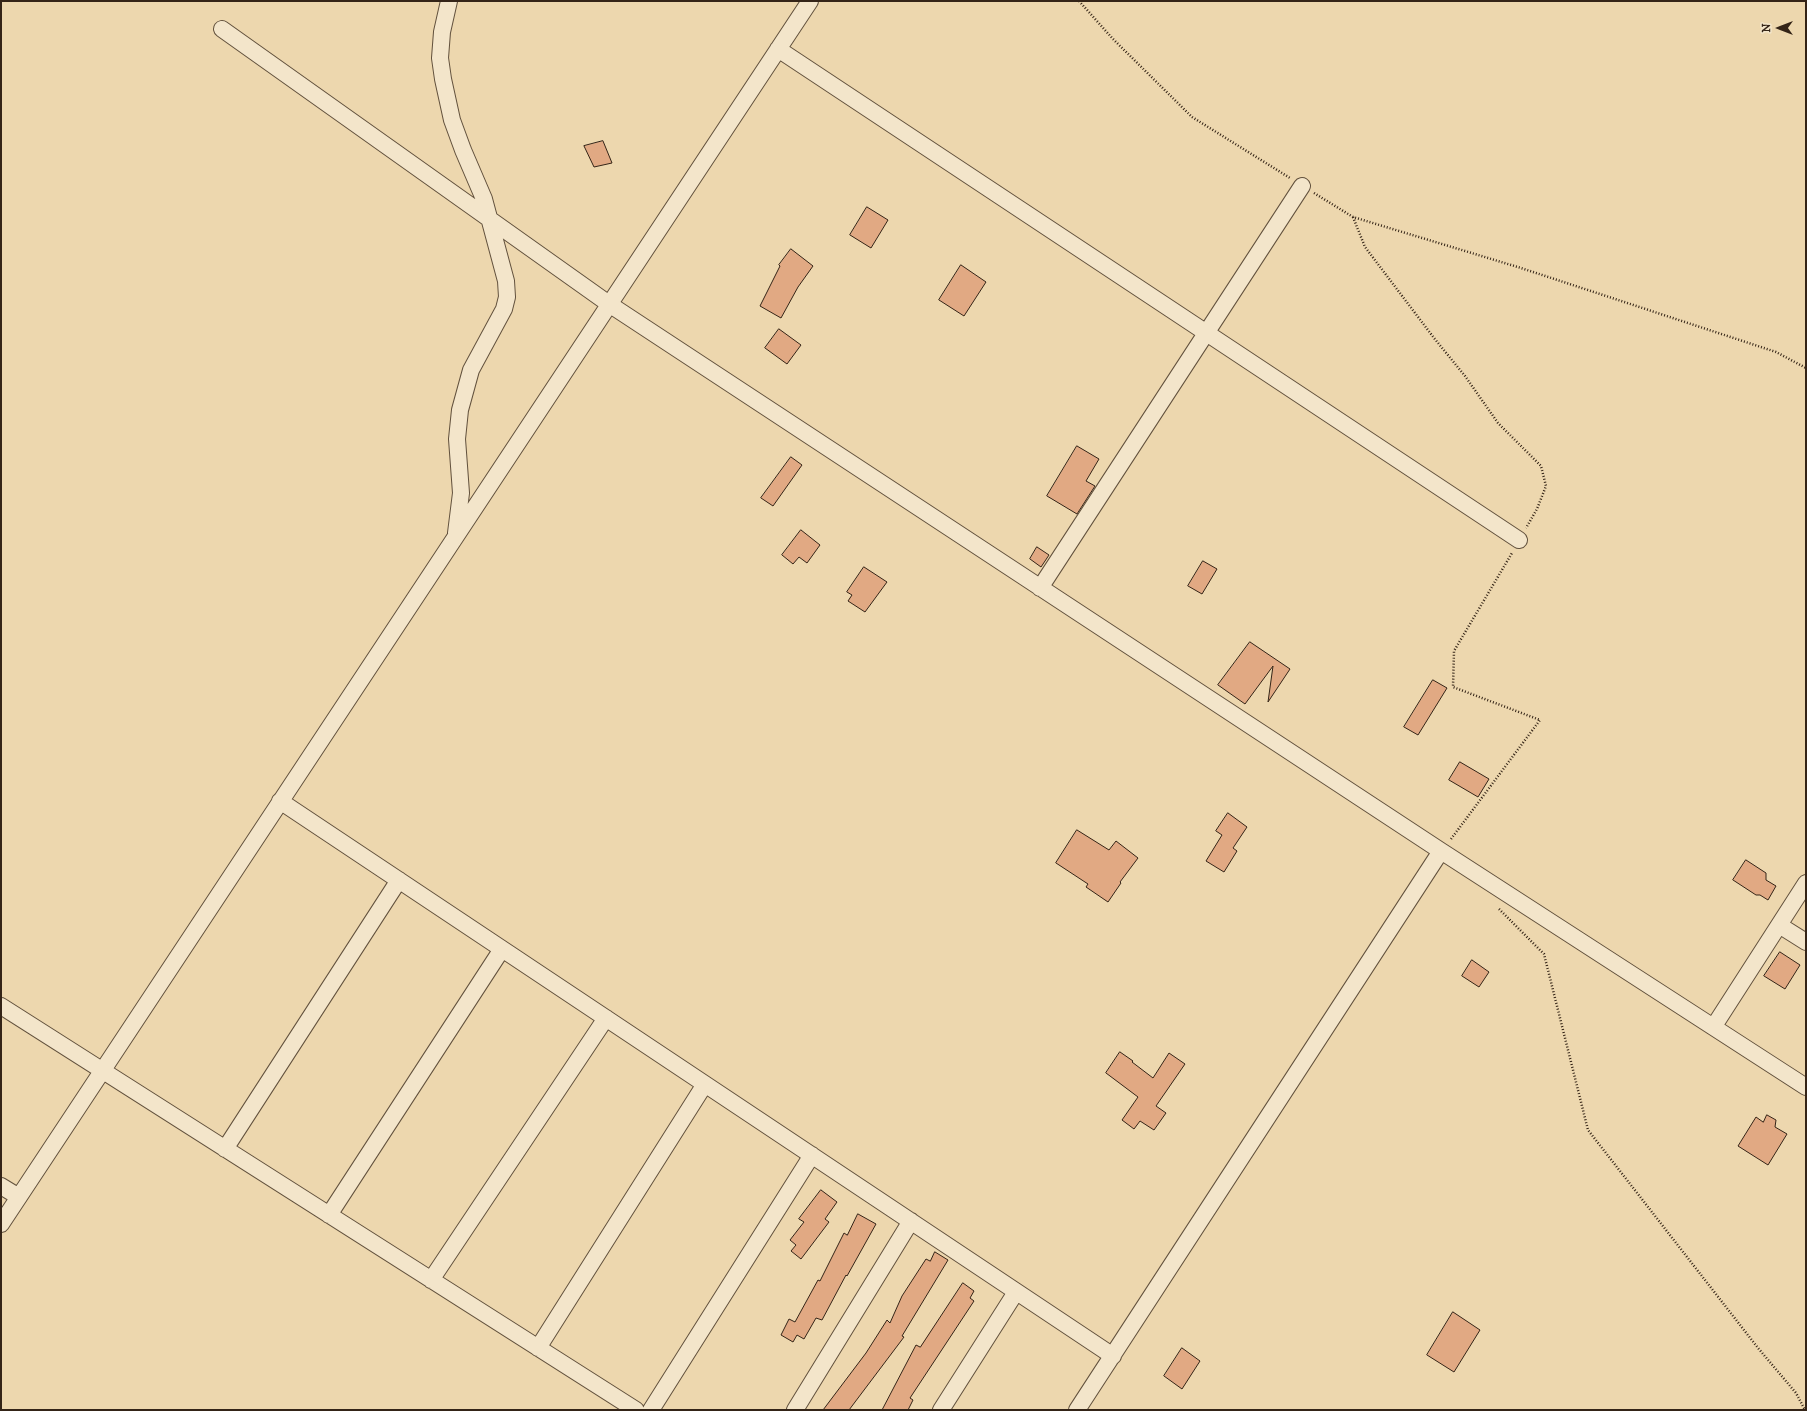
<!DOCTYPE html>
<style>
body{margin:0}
#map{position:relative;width:1807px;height:1411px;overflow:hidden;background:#edd7ae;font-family:"IM FELL DW Pica",serif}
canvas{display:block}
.frame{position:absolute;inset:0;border:2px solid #342417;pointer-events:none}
.north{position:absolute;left:1759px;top:8px;width:40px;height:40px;-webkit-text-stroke:3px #f3e5ca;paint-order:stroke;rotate:270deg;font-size:11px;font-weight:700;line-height:16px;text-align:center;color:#342417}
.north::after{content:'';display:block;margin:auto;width:14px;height:18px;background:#342417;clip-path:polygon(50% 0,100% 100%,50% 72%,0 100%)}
</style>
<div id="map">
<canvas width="1807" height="1411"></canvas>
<div class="frame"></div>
<div class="north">N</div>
</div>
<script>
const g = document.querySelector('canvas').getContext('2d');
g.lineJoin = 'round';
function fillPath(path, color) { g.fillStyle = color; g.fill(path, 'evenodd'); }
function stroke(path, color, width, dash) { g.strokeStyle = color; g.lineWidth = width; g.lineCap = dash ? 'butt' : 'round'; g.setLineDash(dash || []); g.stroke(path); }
const building = new Path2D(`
 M603 141 612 163 594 167 584 146Z
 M867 207 888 220 871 248 850 235Z
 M791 249 813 266 798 287 781 318 760 306 780 266 779 265Z
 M961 265 986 282 964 316 939 300Z
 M779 329 801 345 787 364 765 348Z
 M1077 446 1099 459 1086 481 1095 486 1077 514 1047 496Z
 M791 457 802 465 773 506 761 498Z
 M801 530 820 545 807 563 799 557 793 564 782 555Z
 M1037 547 1049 555 1041 567 1030 559Z
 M1203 561 1217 569 1202 594 1188 586Z
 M864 567 887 582 865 612 848 601 852 595 847 592Z
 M1250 642 1290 669 1268 702 1273 666 1245 704 1218 685Z
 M1433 680 1447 688 1418 735 1404 727Z
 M1460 762 1489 779 1478 797 1449 780Z
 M1228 813 1247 827 1233 848 1237 851 1224 872 1206 861 1222 835 1216 831Z
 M1077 830 1109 850 1116 841 1138 858 1120 882 1121 883 1108 902 1086 887 1088 884 1056 863Z
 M1746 860 1766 873V880L1776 886 1768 900 1760 895H1756L1733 880Z
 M1780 952 1800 965 1785 989 1764 976Z
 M1472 960 1489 972 1479 987 1462 976Z
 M1120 1052 1133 1061 1132 1062 1153 1078 1169 1053 1185 1064 1156 1106 1166 1113 1154 1130 1140 1121 1134 1129 1122 1120 1138 1097 1106 1073Z
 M1767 1115 1776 1120 1775 1127 1787 1134 1768 1165 1738 1146 1756 1117 1763 1122Z
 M821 1190 837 1202 825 1219 829 1222 801 1259 791 1251 796 1245 790 1240 804 1222 799 1219Z
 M858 1214 876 1224 847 1276 846 1275 822 1320 816 1318 804 1339 797 1335 793 1342 781 1335 789 1319 795 1322 818 1280 820 1281 844 1233 847 1235Z
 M935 1252 948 1260 902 1336 904 1337 849 1410H823L866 1353 887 1320 890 1323 902 1296 926 1259 930 1261Z
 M963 1283 974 1291 970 1298 974 1301 910 1398 913 1400 908 1410H882L916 1345 920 1347Z
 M1453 1312 1480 1330 1454 1372 1427 1355Z
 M1182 1348 1200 1361 1182 1389 1164 1376Z`);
const path = new Path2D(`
 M1079 1 1113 39 1192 117 1290 178
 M1314 193 1353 217 1521 268 1776 352 1806 368
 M1353 217 1365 247 1434 338 1465 376 1498 423 1541 466 1546 486 1537 509 1526 528
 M1451 839 1540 720 1453 687 1454 651 1512 553
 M1499 909 1544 954 1588 1130 1758 1348 1796 1393 1805 1410`);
const minor = new Path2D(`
 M449 1 442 32 440 58 443 79 452 120 463 150 484 199 506 281 507 297 504 309 471 370 460 410 457 439 461 493 456 533
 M222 29 609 304 1441 851 1806 1087
 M778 49 1519 540
 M1040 588 1302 186
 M280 801 1113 1356
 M1779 925 1806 942
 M1 1006 636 1410
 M1714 1026 1806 883
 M225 1149 399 880
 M1 1186 19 1197
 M329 1215 502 949
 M1 1224 810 1
 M431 1280 606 1018
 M538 1348 705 1084
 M651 1410 812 1155
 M795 1410 911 1221
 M941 1410 1016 1292
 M1077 1410 1441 851`);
fillPath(building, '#e1a983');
stroke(building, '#342417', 1);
stroke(minor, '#62513d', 18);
stroke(path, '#342417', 2.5, [1, 2]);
stroke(minor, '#f3e5ca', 16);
</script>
